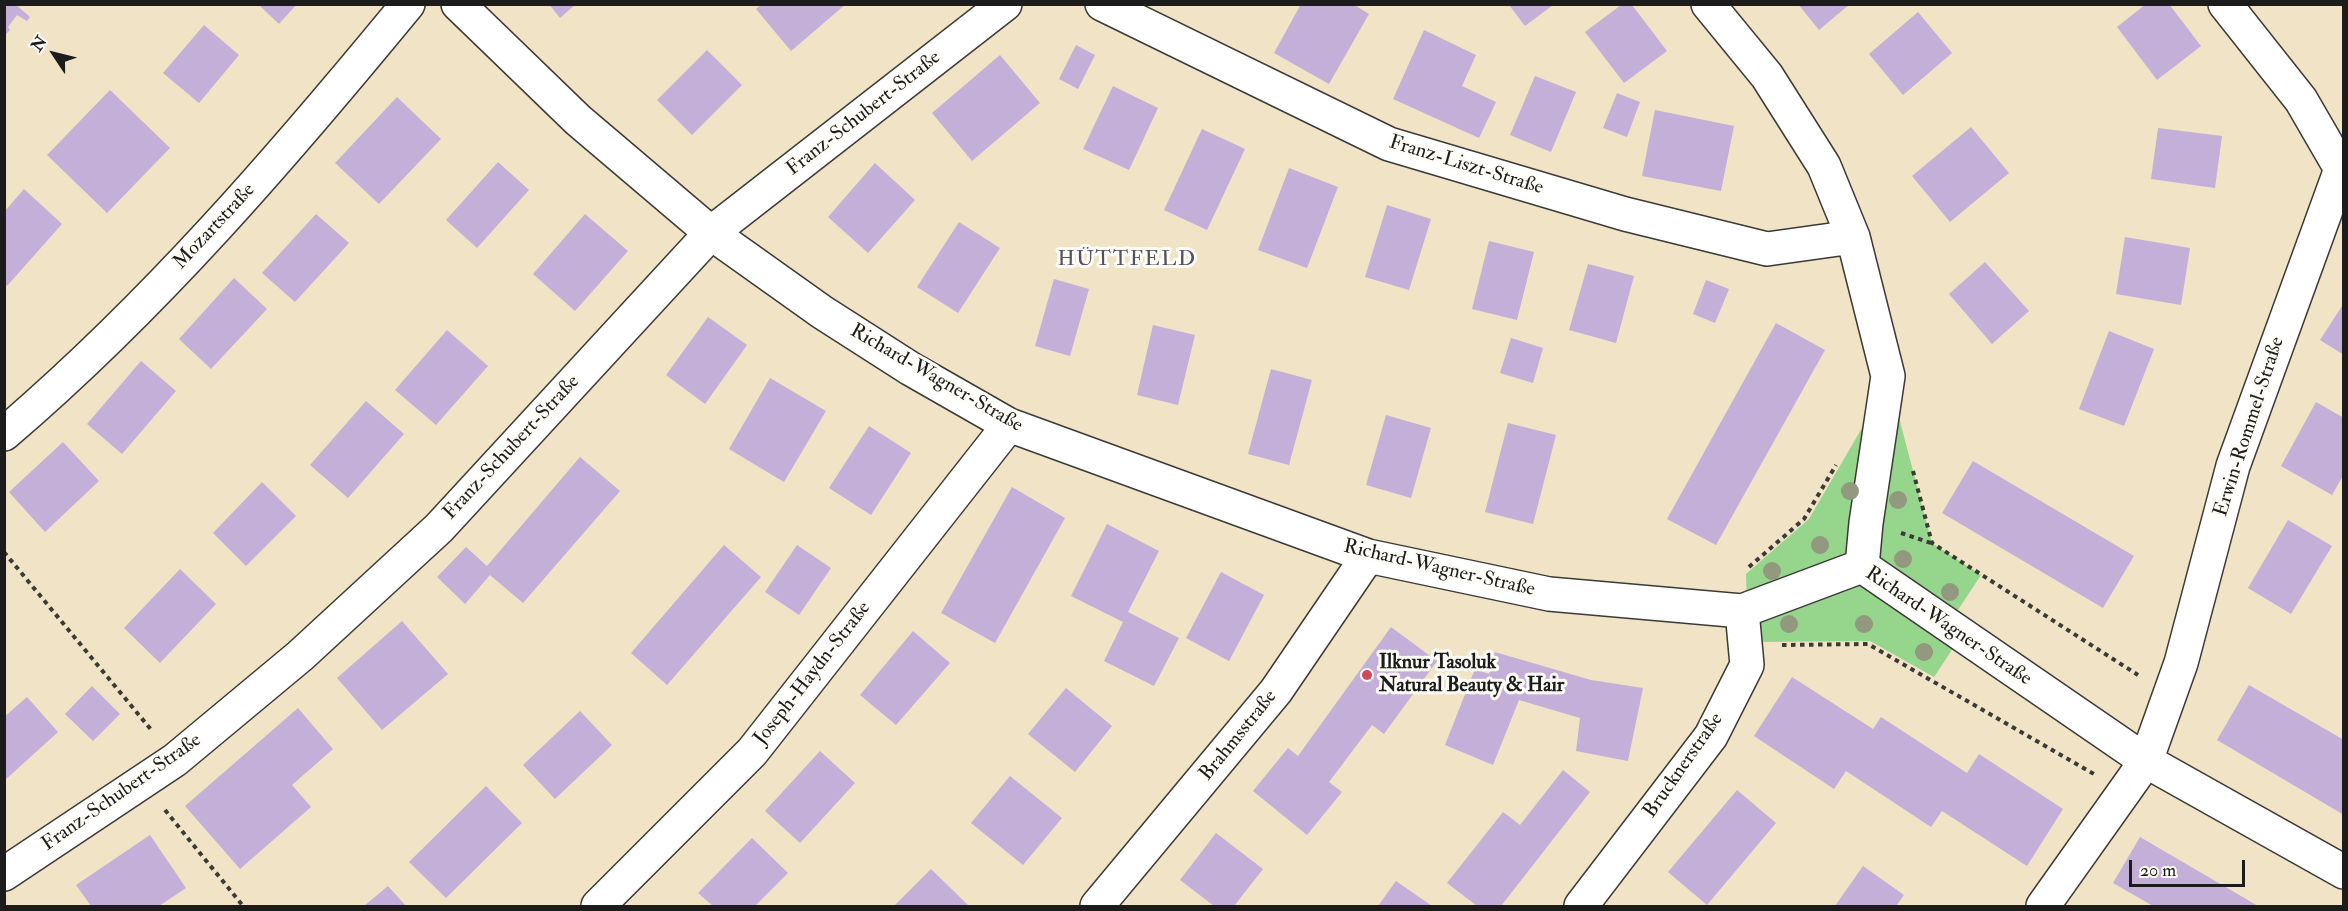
<!DOCTYPE html>
<meta charset="utf-8">
<style>
body{margin:0}
#map{position:relative;width:2348px;height:911px;overflow:hidden;background:#f0e3c6;font-family:"IM FELL Double Pica",serif}
canvas{display:block}
.frame{position:absolute;inset:0;border:6px solid #1c1c1c;pointer-events:none}
.north{position:absolute;left:24px;top:24px;width:60px;height:60px;-webkit-text-stroke:4px #fdfcf7;paint-order:stroke;rotate:305deg;font-size:16px;font-weight:700;line-height:24px;text-align:center;color:#1c1c1c}
.north::after{content:'';display:block;margin:auto;width:21px;height:27px;background:#1c1c1c;clip-path:polygon(50% 0,100% 100%,50% 72%,0 100%)}
.scale{position:absolute;left:2129px;top:860px;width:116px;height:27px;box-sizing:border-box;border:3px solid #1c1c1c;border-top:0;padding-left:8px;font-size:18px;line-height:21px;white-space:nowrap;color:#1c1c1c;-webkit-text-stroke:4px #fdfcf7;paint-order:stroke}
</style>
<div id="map">
<canvas width="2348" height="911"></canvas>
<div class="frame"></div>
<div class="north">N</div>
<div class="scale">20 m</div>
</div>
<script>
const g = document.querySelector('canvas').getContext('2d');
g.lineJoin = 'round';
function fillPath(path, color) { g.fillStyle = color; g.fill(path, 'evenodd'); }
function stroke(path, color, width, dash) { g.strokeStyle = color; g.lineWidth = width; g.lineCap = dash ? 'butt' : 'round'; g.setLineDash(dash || []); g.stroke(path); }
function label(font, color, halo, rows, align = 'center') {
  g.font = font + ' "IM FELL Double Pica",serif'; g.lineWidth = 6; g.setLineDash([]); g.textBaseline = 'middle'; g.strokeStyle = halo; g.fillStyle = color; for (const [text, x, y, turn = 0] of rows) {
    g.save(); g.translate(x, y); g.rotate((+turn || 0) * Math.PI / 180); g.textAlign = isNaN(turn) ? turn : align; if (halo) g.strokeText(text, 0, 0); g.fillText(text, 0, 0); g.restore();
  }
}
const green = new Path2D(`
 M1888 376 1932 543 1981 575 1948 625 1862 566Z
 M1880 397 1858 562 1747 604 1746 574 1809 519Z
 M1862 571 1959 639 1934 677 1870 641 1750 642 1747 614Z`);
const building = new Path2D(`
 M4 4H15L30 17 27 21 17 15 8 27 10 30 4 36Z
 M258 4H297L279 24Z
 M549 4H576L560 18Z
 M762 4H846L791 51 756 9Z
 M1301 4H1353L1369 14 1329 84 1274 53Z
 M1798 4H1850L1819 30Z
 M2146 4H2169L2201 46 2157 80 2117 27Z
 M1509 5H1553L1525 26Z
 M1621 5H1632L1667 51 1624 83 1585 32Z
 M1918 12 1952 53 1903 95 1869 54Z
 M204 25 239 55 199 103 163 73Z
 M1424 30 1476 55 1462 86 1496 102 1479 138 1393 99Z
 M1076 45 1095 55 1078 89 1059 79Z
 M707 50 742 85 692 135 657 100Z
 M1000 55 1040 103 972 161 932 113Z
 M1535 76 1576 92 1551 152 1510 135Z
 M1113 86 1158 108 1129 170 1083 149Z
 M110 90 170 148 107 213 47 155Z
 M1617 93 1640 102 1627 137 1603 128Z
 M397 97 441 139 379 204 335 163Z
 M1655 110 1734 126 1721 191 1642 176Z
 M1971 127 2009 173 1950 222 1912 176Z
 M2158 128 2222 136 2215 188 2151 179Z
 M1202 129 1245 149 1207 230 1164 210Z
 M498 162 529 190 477 248 446 220Z
 M875 163 915 200 868 253 828 217Z
 M1289 168 1338 187 1307 268 1258 250Z
 M24 189 62 224 7 286 5 284V211Z
 M1387 205 1431 219 1409 290 1365 277Z
 M316 214 349 243 295 302 262 273Z
 M585 214 628 251 575 311 533 274Z
 M959 222 1000 248 958 313 917 287Z
 M2125 237 2190 248 2181 305 2116 294Z
 M1489 241 1534 252 1517 320 1472 309Z
 M1985 262 2029 311 1992 344 1949 294Z
 M1588 264 1634 276 1616 343 1569 330Z
 M234 278 267 309 211 369 179 339Z
 M1054 279 1089 289 1070 356 1035 346Z
 M1706 280 1729 289 1715 323 1693 314Z
 M2344 303V355L2320 340Z
 M708 317 747 345 705 404 666 375Z
 M1776 323 1825 350 1716 545 1667 519Z
 M1153 325 1195 335 1178 405 1137 395Z
 M447 330 488 366 436 425 395 390Z
 M2109 331 2154 349 2124 426 2079 409Z
 M1511 338 1543 348 1533 383 1500 373Z
 M141 361 176 391 122 454 87 424Z
 M1271 369 1312 380 1289 465 1248 454Z
 M770 378 826 411 784 482 729 449Z
 M366 401 404 434 348 498 310 465Z
 M2316 402 2344 418V474L2332 495 2281 466Z
 M1386 415 1431 428 1411 498 1366 485Z
 M1508 423 1556 435 1533 524 1485 512Z
 M869 426 911 453 871 515 829 488Z
 M63 442 99 481 45 532 9 492Z
 M580 457 620 491 523 603 490 575 465 604 437 577 466 547 487 566Z
 M1973 461 2134 556 2103 608 1942 513Z
 M262 482 296 516 246 566 213 533Z
 M1012 487 1065 518 995 643 941 613Z
 M2288 520 2332 546 2291 614 2248 588Z
 M1107 524 1159 551 1128 612 1179 638 1154 686 1104 661 1123 622 1071 596Z
 M724 545 761 577 667 685 631 653Z
 M797 545 831 568 799 615 765 592Z
 M180 569 216 604 160 663 124 628Z
 M1221 572 1264 595 1229 661 1186 638Z
 M402 621 448 674 382 730 337 678Z
 M1391 627 1437 661 1384 734 1372 725 1329 782 1342 792 1307 835 1253 791 1288 748 1298 756Z
 M913 631 950 663 896 725 860 695Z
 M1495 652 1591 680 1643 688 1628 761 1576 751 1580 718 1519 700 1493 765 1445 745 1475 669 1489 674Z
 M1792 677 1873 729 1881 717 1967 773 1979 754 2063 809 2027 866 1942 811 1931 827 1846 771 1834 789 1754 736Z
 M2249 685 2344 740V815L2217 740Z
 M92 686 120 714 93 741 65 714Z
 M1066 688 1112 726 1075 772 1028 734Z
 M27 697 58 732 4 781V717Z
 M298 708 333 749 292 785 311 807 240 869 185 806Z
 M580 711 612 745 555 799 523 765Z
 M820 751 855 783 800 843 765 811Z
 M1563 770 1590 792 1501 906H1477L1447 883 1503 812 1520 825Z
 M1010 776 1062 818 1023 865 971 823Z
 M486 786 522 823 446 898 409 862Z
 M1737 790 1776 823 1707 905 1668 872Z
 M1216 833 1263 869 1234 906H1214L1180 880Z
 M150 835 186 888 159 906H91L76 885Z
 M2140 837 2258 906H2153L2113 883Z
 M752 838 788 873 755 906H713L698 893Z
 M1863 866 1904 895 1896 906H1835Z
 M931 869 969 906H894Z
 M1396 881 1432 906H1378Z
 M388 886 406 906H364Z`);
const path = new Path2D(`
 M1913 471 1932 543 2138 675
 M1901 533 1931 543
 M4 552 153 732
 M1749 567 1804 519 1836 465
 M1782 645 1868 644 2094 774
 M165 810 243 906`);
const minor = new Path2D(`
 M458 4 578 120 711 233 822 312 911 369 1009 425 1368 556 1549 594 1742 611 1862 566 2146 761 2344 872
 M1102 4 1389 144 1625 214 1767 249 1853 237
 M1708 4 1767 76 1824 166 1853 237 1888 376 1866 523 1862 566
 M2225 4 2301 100 2341 169
 M4 434C154 306 283 156 408 4
 M4 874 175 760 300 656 439 528 711 233 1005 4
 M598 906 752 752 1009 425
 M1097 906 1276 691 1368 556
 M1581 906 1711 736 1747 665 1742 611
 M2043 906 2146 761 2181 663 2233 466 2341 169 2344 166`);
const trees = [
 [1850,491],
 [1898,500],
 [1820,545],
 [1903,559],
 [1772,571],
 [1950,592],
 [1789,624],
 [1864,624],
 [1924,652]
];
const markers = [
 [1367,675,6,"#d1495b"]
];
const streetNames = [
 ["Franz-Schubert-Straße",864,114,-38],
 ["Franz-Liszt-Straße",1466,166,17],
 ["Mozartstraße",215,227,-47],
 ["Richard-Wagner-Straße",936,379,30],
 ["Erwin-Rommel-Straße",2250,427,-72],
 ["Franz-Schubert-Straße",512,448,-47],
 ["Richard-Wagner-Straße",1439,569,13],
 ["Richard-Wagner-Straße",1948,627,34],
 ["Joseph-Haydn-Straße",813,674,-52],
 ["Brahmsstraße",1239,736,-51],
 ["Brucknerstraße",1684,766,-55],
 ["Franz-Schubert-Straße",122,793,-35]
];
const poiNames = [
 ["Ilknur Tasoluk",1379,664],
 ["Natural Beauty & Hair",1379,687]
];
const neighbourhoodNames = [
 ["HÜTTFELD",1127,260]
];
fillPath(green, '#95d58c');
fillPath(building, '#c4afd9');
stroke(minor, '#3c3a36', 36);
stroke(path, '#3c3a36', 4, [4.5, 4.5]);
stroke(minor, '#fff', 33);
g.fillStyle = '#92997e';
for (const [x, y] of trees) { g.beginPath(); g.arc(x, y, 9, 0, 2 * Math.PI); g.fill(); }
for (const [x, y, r, color] of markers) { const dot = new Path2D(); dot.arc(x, y, r, 0, 2 * Math.PI); g.fillStyle = color; g.fill(dot); stroke(dot, '#fdfcf7', 2); }
label('20px', '#1c1c1c', '#fdfcf7', streetNames);
label('bold 20px', '#1c1c1c', '#fdfcf7', poiNames, 'left');
g.letterSpacing = '1.5px';
label('21px', '#574f5e', '#fdfcf7', neighbourhoodNames);
g.letterSpacing = '0px';
</script>
